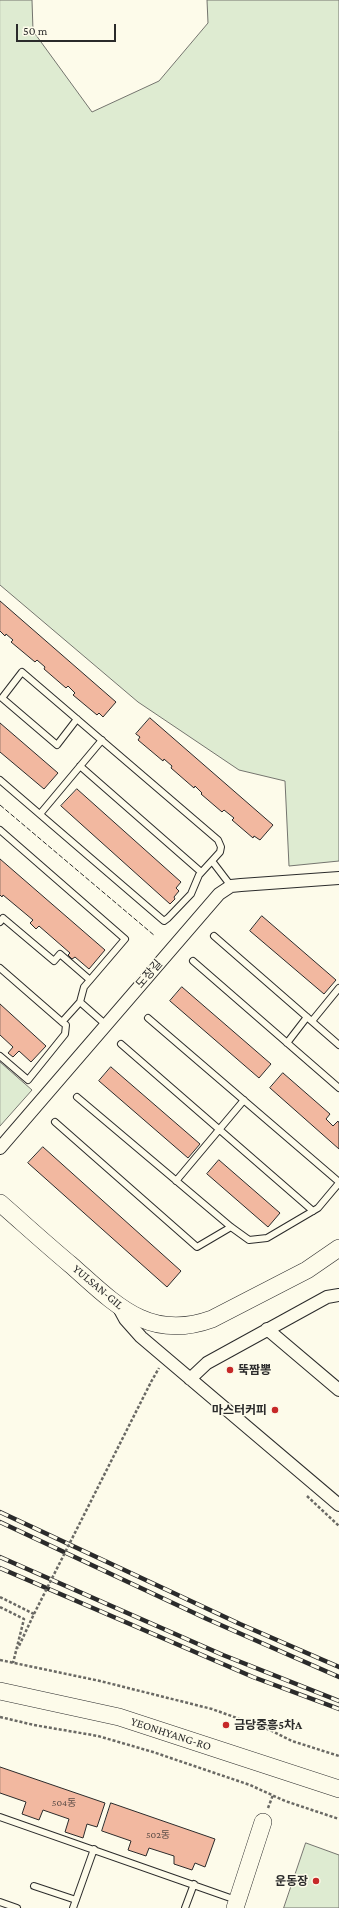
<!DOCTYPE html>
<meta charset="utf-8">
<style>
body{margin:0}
#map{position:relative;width:339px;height:1908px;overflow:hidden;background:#fdfbea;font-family:"Crimson Pro",serif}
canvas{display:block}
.scale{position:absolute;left:16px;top:24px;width:100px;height:18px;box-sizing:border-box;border:2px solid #2b2b2b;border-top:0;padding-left:5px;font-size:12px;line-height:14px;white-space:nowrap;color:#2b2b2b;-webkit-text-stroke:3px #fdfbea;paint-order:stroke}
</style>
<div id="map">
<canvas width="339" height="1908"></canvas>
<div class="scale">50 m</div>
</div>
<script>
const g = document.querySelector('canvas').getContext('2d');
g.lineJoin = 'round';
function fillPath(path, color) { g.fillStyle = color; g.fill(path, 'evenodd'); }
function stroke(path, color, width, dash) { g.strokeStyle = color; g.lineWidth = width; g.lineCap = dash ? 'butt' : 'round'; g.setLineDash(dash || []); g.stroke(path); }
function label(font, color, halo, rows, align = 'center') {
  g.font = font + ' "Crimson Pro","Noto Sans KR",serif'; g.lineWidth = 3; g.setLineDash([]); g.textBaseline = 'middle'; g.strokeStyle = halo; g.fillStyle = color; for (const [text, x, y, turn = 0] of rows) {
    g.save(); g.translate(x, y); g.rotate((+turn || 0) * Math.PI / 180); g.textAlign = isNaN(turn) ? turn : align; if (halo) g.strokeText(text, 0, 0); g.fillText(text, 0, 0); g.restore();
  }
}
const green = new Path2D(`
 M0 0H32L33 31 92 112 159 81 208 23 207 0H339V861L289 866 285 781 239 770 138 702 0 585Z
 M0 1062 32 1090 0 1126Z
 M306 1843 339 1855V1908H284Z`);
const building = new Path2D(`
 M0 601 116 702 103 717 99 713 97 715 73 695 75 693 68 686 66 688 44 669 45 667 37 660 35 662 11 642 13 640 6 634 5 636 0 631Z
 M150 718 273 825 260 840 254 836 253 838 232 820 234 818 224 810 222 812 201 794 202 793 195 786 194 788 171 768 172 766 164 759 163 761 138 740 140 737 136 734Z
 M0 723 58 773 44 789 0 752Z
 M77 789 181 882 176 888 179 891 174 897 175 899 170 904 61 806Z
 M0 859 105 950 89 969 75 957 72 959 68 955 70 953 39 926 36 929 30 923 33 920 3 895 2 897 0 895Z
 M262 916 336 980 324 994 250 931Z
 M182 987 271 1064 259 1078 170 1001Z
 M0 1004 46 1046 31 1062 19 1051 13 1057 8 1053 13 1047 0 1035Z
 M111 1067 200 1144 188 1158 99 1081Z
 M283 1073 330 1114 326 1119 333 1126 338 1121 339 1123V1149L270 1088Z
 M43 1147 181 1271 167 1287 28 1163Z
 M219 1160 280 1213 268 1227 207 1174Z
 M0 1767 105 1803 97 1827 87 1824 83 1838 65 1832 69 1819 43 1810 39 1820 22 1814 26 1802 0 1793Z
 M111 1803 215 1839 205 1867 195 1863 192 1870 174 1864V1856L149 1848 146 1856 128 1850 131 1841 102 1831Z`);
const path = new Path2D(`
 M151 1382 159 1368
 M307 1496 339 1526
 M0 1597 34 1614 18 1648
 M0 1607 24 1619 13 1663
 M0 1660 100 1681 212 1709 270 1730 292 1741 339 1756
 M0 1717 34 1725 98 1736 153 1752 250 1785 285 1801 339 1819
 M268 1808 273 1795`);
const lane = new Path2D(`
 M80 766 201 872
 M0 780 164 921 168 918 191 894 199 875 220 852 221 847 218 840 22 672 2 698 57 745 77 719
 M40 814 102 740
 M0 830 125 939 84 987 80 1002 62 1022 0 968
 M212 861 231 886
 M0 922 3 918 54 961 60 954 90 980
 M214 936 339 1045
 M193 961 339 1088
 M80 1002 105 1024
 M148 1018 339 1182
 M312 1021 339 988
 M287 1043 307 1017
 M121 1044 313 1211
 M0 1056 28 1080 65 1034 66 1025 62 1022
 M77 1097 231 1227 249 1240 267 1238 318 1208 339 1183
 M55 1122 197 1247 231 1227
 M176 1181 244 1100
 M0 1817 236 1900
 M34 1886 76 1900
 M0 1902 17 1908
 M73 1908 94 1849
 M185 1908 194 1884`);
const street = new Path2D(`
 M0 1148 219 894 231 886 241 885 339 878
 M119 1308 125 1319 141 1337 339 1505
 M267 1329 339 1390
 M190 1379 207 1363 327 1297 339 1295`);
const secondary = new Path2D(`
 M0 1203C24 1224 47 1245 71 1265 115 1304 149 1342 212 1319L307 1270 339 1248
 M0 1691 119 1717 339 1789
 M235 1908 263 1822`);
const rail = new Path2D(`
 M0 1512 240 1624 339 1667
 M0 1522 207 1619 339 1677
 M0 1557 223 1655 339 1701
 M0 1568 253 1677 339 1709`);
const pathBridge = new Path2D(`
 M34 1614 151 1382`);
const fence = new Path2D(`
 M0 805 155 936`);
const markers = [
 [230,1370,4,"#c62828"],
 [275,1410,4,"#c62828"],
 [226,1725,4,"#c62828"],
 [316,1881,4,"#c62828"]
];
const numberNames = [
 ["504동",64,1803],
 ["502동",158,1835]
];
const streetNames = [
 ["도장길",149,974,-49],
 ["YULSAN-GIL",98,1287,40],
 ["YEONHYANG-RO",171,1734,18]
];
const poiNames = [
 ["뚝짬뽕",238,1370],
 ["마스터커피",267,1410,"right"],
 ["금당중흥5차A",234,1725],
 ["운동장",308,1881,"right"]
];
fillPath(green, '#deebd1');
stroke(green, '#74746e', 1);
fillPath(building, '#f2b8a0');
stroke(building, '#2b2b2b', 1);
stroke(lane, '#2b2b2b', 8);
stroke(street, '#2b2b2b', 14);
stroke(secondary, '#2b2b2b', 18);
stroke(path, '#6a6964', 2.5, [3, 2]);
stroke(lane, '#fdfbea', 6);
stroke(street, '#fdfbea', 12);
stroke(secondary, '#fdfbea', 17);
stroke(rail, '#2b2b2b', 4.5);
stroke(rail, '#fdfbea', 3, [9]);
stroke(pathBridge, '#6a6964', 2.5, [3, 2]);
stroke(fence, '#2b2b2b', 1, [5, 2]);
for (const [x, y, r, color] of markers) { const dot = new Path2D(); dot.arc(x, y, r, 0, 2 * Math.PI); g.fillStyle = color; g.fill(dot); stroke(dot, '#fdfbea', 1.5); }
label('10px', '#5d4e48', null, numberNames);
label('12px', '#2b2b2b', '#fdfbea', streetNames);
label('bold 12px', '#2b2b2b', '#fdfbea', poiNames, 'left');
</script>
